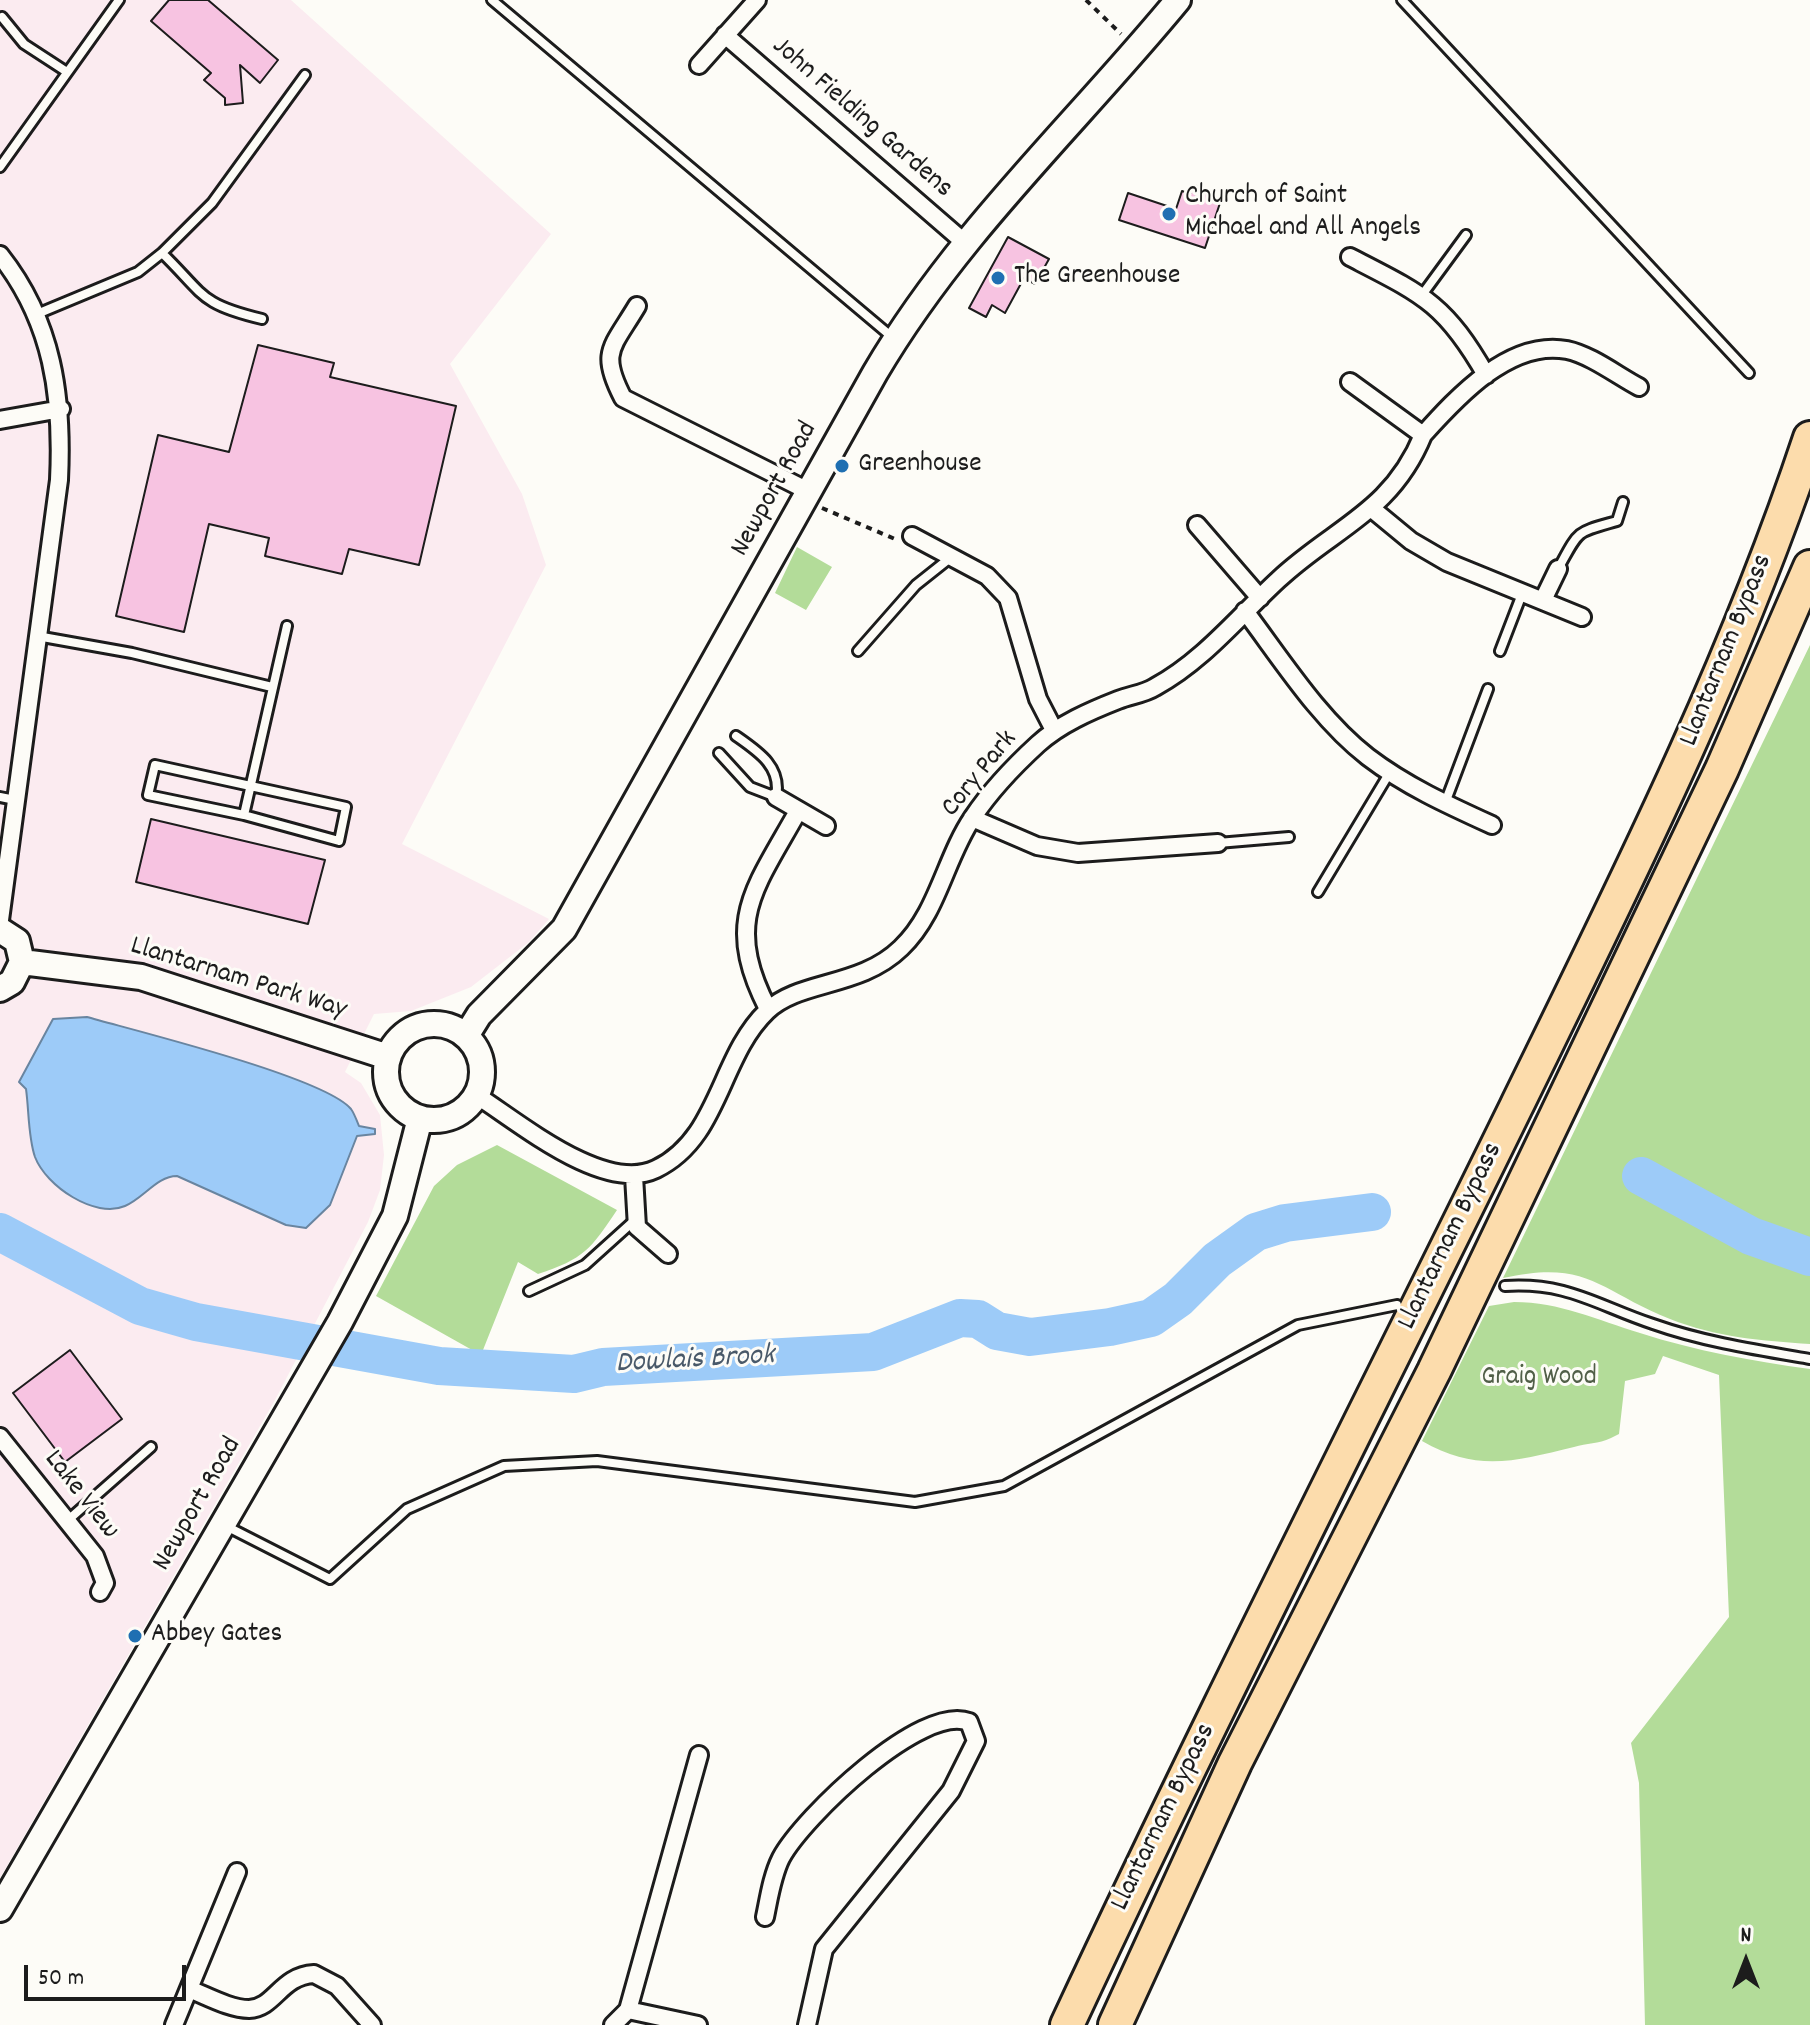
<!DOCTYPE html>
<style>
body{margin:0}
#map{position:relative;width:1810px;height:2025px;overflow:hidden;background:#fdfcf7;font-family:Dekko,sans-serif}
canvas{display:block}
.north{position:absolute;left:1706px;top:1921px;width:80px;height:80px;-webkit-text-stroke:6px #fdfcf7;paint-order:stroke;rotate:0deg;font-size:22px;font-weight:700;line-height:32px;text-align:center;color:#1c1c1c}
.north::after{content:'';display:block;margin:auto;width:28px;height:36px;background:#1c1c1c;clip-path:polygon(50% 0,100% 100%,50% 72%,0 100%)}
.scale{position:absolute;left:24px;top:1965px;width:162px;height:36px;box-sizing:border-box;border:4px solid #1c1c1c;border-top:0;padding-left:10px;font-size:24px;line-height:28px;white-space:nowrap;color:#1c1c1c;-webkit-text-stroke:6px #fdfcf7;paint-order:stroke}
</style>
<div id="map">
<canvas width="1810" height="2025"></canvas>
<div class="north">N</div>
<div class="scale">50 m</div>
</div>
<script>
const g = document.querySelector('canvas').getContext('2d');
g.lineJoin = 'round';
function fillPath(path, color) { g.fillStyle = color; g.fill(path, 'evenodd'); }
function stroke(path, color, width, dash) { g.strokeStyle = color; g.lineWidth = width; g.lineCap = dash ? 'butt' : 'round'; g.setLineDash(dash || []); g.stroke(path); }
function label(font, color, halo, rows, align = 'center') {
  g.font = font + ' Dekko,sans-serif'; g.lineWidth = 6; g.setLineDash([]); g.textBaseline = 'middle'; g.strokeStyle = halo; g.fillStyle = color; for (const [text, x, y, turn = 0] of rows) {
    g.save(); g.translate(x, y); g.rotate((+turn || 0) * Math.PI / 180); g.textAlign = isNaN(turn) ? turn : align; if (halo) g.strokeText(text, 0, 0); g.fillText(text, 0, 0); g.restore();
  }
}
const built = new Path2D(`
 M0 0H291L551 234 450 364 522 494 546 565 402 844 549 919 529 942 471 987 411 1011 374 1014 345 1072 361 1083 380 1115 384 1155 380 1190 368 1222 275 1400 0 1878Z`);
const green = new Path2D(`
 M797 547 832 567 806 610 775 593Z
 M1810 645V1344C1763 1341 1715 1337 1670 1319 1598 1290 1588 1259 1503 1278Z
 M497 1145 617 1210C591 1249 584 1259 538 1274L518 1262 481 1355 376 1296 434 1186 457 1165Z
 M1514 1302C1560 1302 1597 1320 1640 1333 1696 1351 1752 1361 1810 1369V2025H1645L1639 1783 1631 1743 1729 1617 1719 1375 1663 1356 1655 1374 1625 1381 1619 1434 1611 1438C1598 1444 1587 1443 1574 1447 1515 1461 1478 1473 1422 1441L1489 1306Z`);
const water = new Path2D(`
 M87 1017C136 1031 324 1077 351 1109 354 1113 357 1121 359 1126L375 1129V1134L357 1136 330 1205 306 1228 286 1225 177 1176C157 1176 144 1198 125 1206 95 1219 46 1186 35 1157 28 1137 29 1110 26 1089L19 1082 53 1019Z`);
const river = new Path2D(`
 M1641 1176 1751 1236 1810 1257
 M0 1232 140 1306 196 1322 439 1366 574 1374 603 1367 873 1352 960 1318 978 1319 997 1331 1030 1337 1110 1327 1151 1318 1178 1299 1217 1260 1256 1232 1285 1223 1372 1212`);
const building = new Path2D(`
 M169 0H208L278 60 260 83 240 65 243 103 225 105V98L204 80 211 73 151 21Z
 M1194 185 1223 194 1205 248 1119 220 1128 193 1176 209 1182 191 1190 194Z
 M1008 237 1049 259 1035 284 1024 278 1005 313 992 305 986 317 969 308Z
 M258 345 334 363 330 377 456 406 419 565 349 549 342 574 265 556 269 538 209 524 184 632 116 616 158 435 229 452Z
 M151 819 325 860 308 924 136 882Z
 M70 1350 122 1419 65 1462 13 1393Z`);
const path = new Path2D(`
 M1086 0 1121 34
 M822 508 895 539`);
const lane = new Path2D(`
 M492 0 892 337
 M1402 0 1749 373
 M2 17 24 44 67 72
 M0 167 119 0
 M162 253 212 203 305 75
 M1422 295 1466 235
 M37 314 138 272 162 253C205 295 199 304 262 319
 M1558 569C1580 529 1575 533 1617 521L1623 502
 M37 636 132 653 272 687
 M858 651 916 585 950 558
 M1500 651 1522 594
 M719 753 750 787 776 797C782 767 759 752 736 736
 M155 765 346 807 339 841 244 815 148 795Z
 M0 797 15 800
 M1445 803 1488 689
 M244 815 287 626
 M1218 843 1289 837
 M1318 892 1390 772
 M1505 1286C1568 1282 1596 1305 1653 1324 1704 1342 1757 1350 1810 1359
 M529 1291 585 1265 636 1219
 M67 1521 151 1447
 M226 1526 330 1579 407 1509 504 1466 597 1461 915 1502 1004 1486 1298 1325 1397 1305`);
const street = new Path2D(`
 M725 35 964 242
 M699 65 757 0
 M0 255C53 322 63 397 59 480L0 920
 M1350 257C1422 294 1445 303 1486 375
 M637 306C612 348 599 352 623 398L810 492
 M0 420 61 409
 M1423 435C1457 397 1510 339 1567 350 1591 355 1618 376 1639 387
 M1371 508 1411 541 1447 562 1582 617
 M1197 525 1260 598
 M912 536 987 576 1008 598 1038 699 1054 730
 M1543 600 1558 569
 M1245 611C1282 660 1319 719 1368 757 1406 786 1448 805 1492 825
 M776 797 826 826
 M972 818 1037 846 1078 853 1218 843
 M768 1009C723 921 754 890 798 811
 M476 1095C520 1123 604 1194 656 1169 720 1138 719 1057 767 1011 799 980 860 988 901 948 938 913 945 858 973 817 991 790 1014 766 1038 744 1060 724 1090 711 1118 700 1130 695 1144 694 1155 687 1203 661 1238 617 1278 580 1333 528 1391 513 1423 435L1350 382
 M634 1176 637 1227 668 1254
 M0 1437 95 1556 105 1583 100 1592
 M765 1917C769 1898 772 1876 781 1858 803 1817 922 1703 969 1722L976 1741 951 1791 824 1949 807 2025
 M189 1989C207 1996 230 2009 249 2009 275 2008 280 1976 314 1974L337 1986 372 2025
 M628 2010 698 2025
 M174 2025 237 1872
 M613 2025 628 2010 699 1755`);
const secondary = new Path2D(`
 M0 930 17 941 22 962 12 982 0 989
 M22 962 141 977 388 1057
 M386 1072a48 48 0 1 1 96 0a48 48 0 1 1-96 0Z
 M466 1036 479 1015 564 929 875 373C957 233 1076 124 1178 0
 M0 1909 340 1322 395 1216 420 1118`);
const highway = new Path2D(`
 M1067 2025C1211 1716 1366 1413 1516 1107 1623 888 1733 670 1810 438
 M1115 2025 1235 1763 1434 1371 1722 769 1810 567`);
const markers = [
 [1169,214,8,"#1f6fb2"],
 [998,278,8,"#1f6fb2"],
 [842,466,8,"#1f6fb2"],
 [135,1636,8,"#1f6fb2"]
];
const streetNames = [
 ["John Fielding Gardens",861,119,41],
 ["Newport Road",776,490,-61],
 ["Llantarnam Bypass",1728,651,-68],
 ["Cory Park",981,775,-51],
 ["Llantarnam Park Way",238,980,17],
 ["Llantarnam Bypass",1452,1237,-64],
 ["Lake View",80,1496,52],
 ["Newport Road",199,1505,-60],
 ["Llantarnam Bypass",1165,1818,-64]
];
const poiNames = [
 ["Church of Saint",1185,198],
 ["Michael and All Angels",1185,230],
 ["The Greenhouse",1014,278],
 ["Greenhouse",858,466],
 ["Abbey Gates",151,1636]
];
const parkNames = [
 ["Graig Wood",1539,1379]
];
const waterNames = [
 ["Dowlais Brook",695,1362,-3]
];
fillPath(built, '#fbebf0');
fillPath(green, '#b3dc99');
fillPath(water, '#9dcbf8');
stroke(water, '#6985a0', 2);
stroke(river, '#9dcbf8', 38);
fillPath(building, '#f7c3e1');
stroke(building, '#1c1c1c', 2);
stroke(lane, '#1c1c1c', 14);
stroke(street, '#1c1c1c', 22);
stroke(secondary, '#1c1c1c', 30);
stroke(highway, '#1c1c1c', 38);
stroke(path, '#1c1c1c', 4, [6, 6]);
stroke(lane, '#fdfcf7', 8);
stroke(street, '#fdfcf7', 16);
stroke(secondary, '#fdfcf7', 24);
stroke(highway, '#fcdcac', 32);
for (const [x, y, r, color] of markers) { const dot = new Path2D(); dot.arc(x, y, r, 0, 2 * Math.PI); g.fillStyle = color; g.fill(dot); stroke(dot, '#fdfcf7', 3); }
label('28px', '#1c1c1c', '#fdfcf7', streetNames);
label('28px', '#1c1c1c', '#fdfcf7', poiNames, 'left');
label('28px', '#515f48', '#fdfcf7', parkNames);
label('italic 30px', '#495969', '#fdfcf7', waterNames);
</script>
